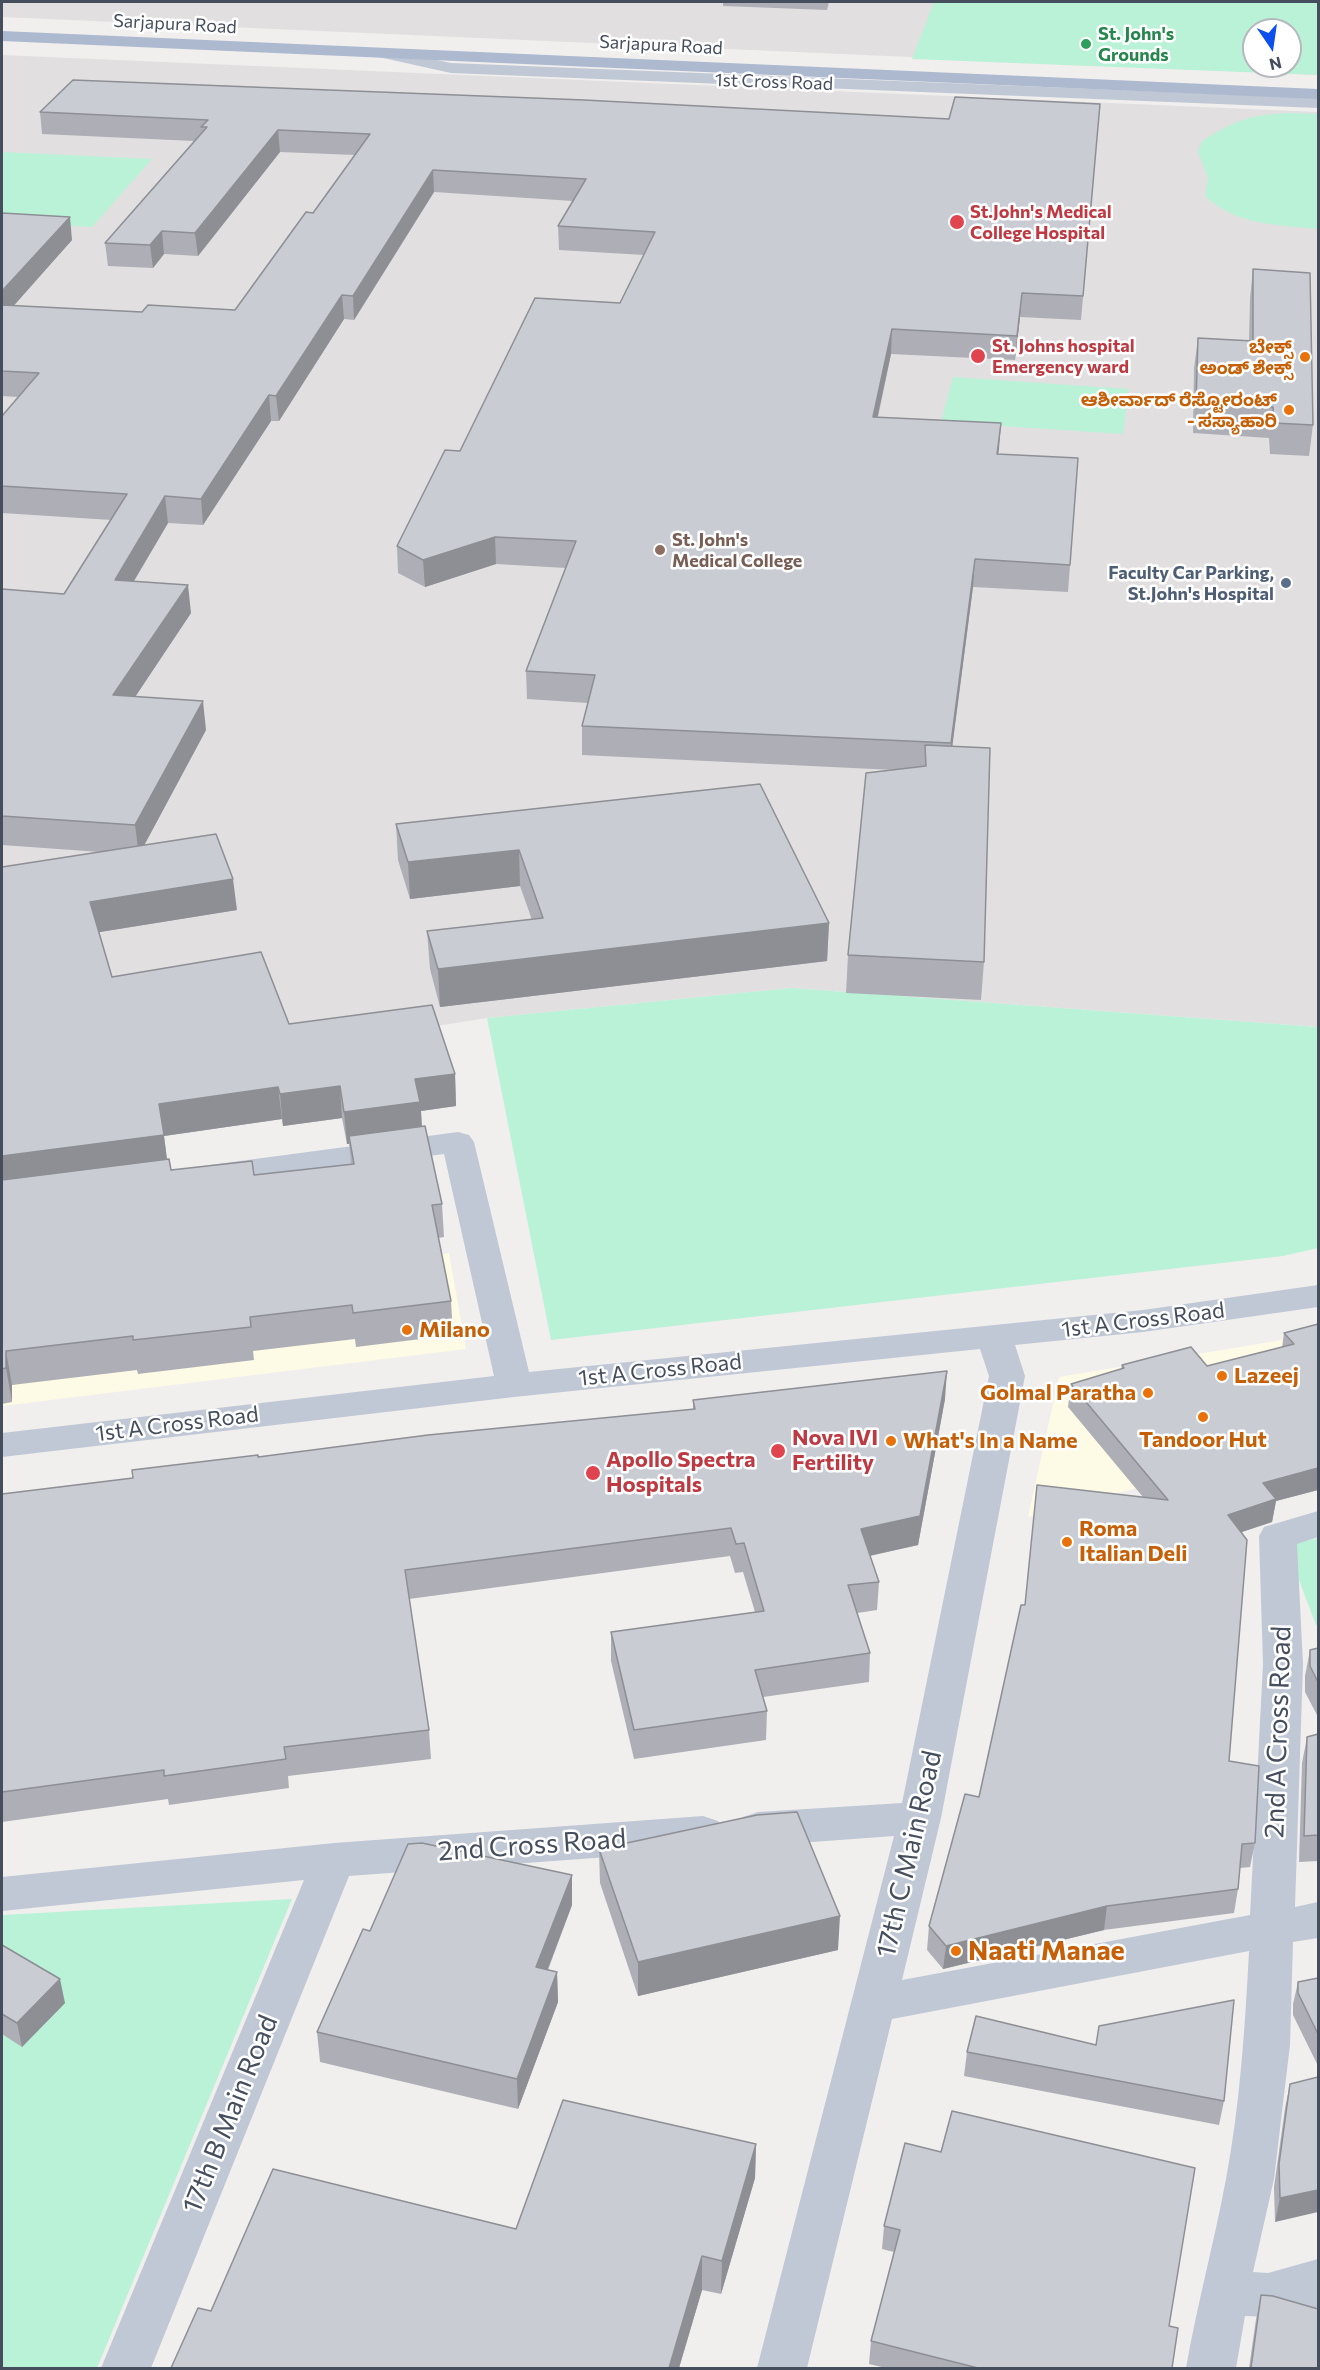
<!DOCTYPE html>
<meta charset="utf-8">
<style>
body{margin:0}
#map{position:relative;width:1320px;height:2370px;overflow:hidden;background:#f1eeee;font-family:Commissioner,sans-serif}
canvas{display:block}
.frame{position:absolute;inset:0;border:3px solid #454e5d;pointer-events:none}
.north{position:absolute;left:1242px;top:18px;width:60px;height:60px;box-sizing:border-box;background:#fff;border:2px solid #b5b8be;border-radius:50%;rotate:167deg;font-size:16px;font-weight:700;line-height:24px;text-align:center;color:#454e5d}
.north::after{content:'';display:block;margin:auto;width:21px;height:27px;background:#0b50ee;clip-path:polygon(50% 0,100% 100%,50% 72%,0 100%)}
</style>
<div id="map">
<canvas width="1320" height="2370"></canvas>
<div class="frame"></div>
<div class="north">N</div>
</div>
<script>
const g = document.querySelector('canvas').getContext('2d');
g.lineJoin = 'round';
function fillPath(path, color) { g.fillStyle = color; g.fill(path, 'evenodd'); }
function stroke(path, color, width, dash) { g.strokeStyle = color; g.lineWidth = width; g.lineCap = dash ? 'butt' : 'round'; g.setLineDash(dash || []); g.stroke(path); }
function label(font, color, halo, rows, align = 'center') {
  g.font = font + ' Commissioner,"Noto Sans Kannada",sans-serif'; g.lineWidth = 5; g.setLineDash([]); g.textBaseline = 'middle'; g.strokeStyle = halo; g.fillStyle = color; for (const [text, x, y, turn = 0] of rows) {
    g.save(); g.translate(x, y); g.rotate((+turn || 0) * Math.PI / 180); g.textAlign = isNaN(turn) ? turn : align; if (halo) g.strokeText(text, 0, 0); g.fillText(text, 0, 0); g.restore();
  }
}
const commercial = new Path2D(`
 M449 1253 466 1349 2 1406V1307Z
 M1318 1334V1440L1028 1517 1059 1377Z`);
const education = new Path2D(`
 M2 2H1318V75L2 17ZM1254 30H1290V66H1254Z
 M2 55 1318 112V1027L792 988 487 1018 2 1095Z`);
const green = new Path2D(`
 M934 2H1318V75L912 59ZM1254 30H1290V66H1254Z
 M1289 113 1318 114V229C1278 225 1235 225 1205 196L1208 178 1198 152 1202 141C1237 120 1248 115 1289 113Z
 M2 152 152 159 92 227 2 223Z
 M953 377 1129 389 1123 434 941 422Z
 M792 988 1318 1027V1248L1283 1256 551 1340 487 1018Z
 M1318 1538V1625H1316L1286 1546Z
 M292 1899 97 2368H2V1915Z`);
const minor = new Path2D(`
 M380 48 451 63 1318 98V108L451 73 374 56 372 53 374 50Z
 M458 1132 469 1135 474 1142 529 1372 1143 1310 1318 1285V1307L1143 1332 1015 1345 1025 1376 941 1818 902 1980 1250 1915 1263 1664 1259 1536 1264 1527 1318 1511V1537L1297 1544 1303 1664 1295 1907 1318 1902V1938L1293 1942 1290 2045 1274 2179 1253 2272 1268 2273 1318 2259V2332L1268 2317 1245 2316 1236 2368H1186C1197 2305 1214 2243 1226 2179 1240 2104 1245 2027 1249 1951L892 2019 807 2368H757L894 1836 758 1846 743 1841 737 1829 743 1817 758 1812 902 1803 989 1376 980 1349 514 1397 2 1457V1433L494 1376 444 1154 210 1185 198 1182 194 1175 198 1168 210 1165Z
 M703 1816 718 1821 724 1833 718 1845 703 1850 349 1876 151 2368H101L304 1880 2 1911V1877L334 1843Z`);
const major = new Path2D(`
 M2 31 1318 89V99L2 41Z`);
const wall = new Path2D(`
 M723 2H829L827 10 723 6Z
 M1100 104 1081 320 1020 317 1015 360 891 354 878 417 998 454 1070 565 1068 592 973 587 952 746 984 962 981 1000 846 993 848 955 894 770 582 755V726L588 703 527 699 526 671 566 568 496 564 425 587 398 573 397 546 460 451 620 303 644 255 559 250 558 226 573 201 434 192 354 320 344 319 279 421H271L203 525 168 523 134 581 191 613 135 697 206 730 144 845 237 910 99 932 112 977 289 1024 455 1074 456 1106 421 1111 422 1126 442 1204 444 1237 438 1238 451 1301 453 1335 356 1347 355 1339 253 1351 254 1360 138 1374 137 1370 12 1385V1402L2 1404V867L100 852 2 845V589L64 594 111 520 2 513V416L18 397 2 396V213L72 240 13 306 142 312 235 310 313 213 355 155 280 152 198 256 164 254 153 268 108 266 105 243 194 141 42 134 40 112 949 119ZM342 1118 347 1144H349L351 1164 254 1175 171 1170 167 1159 164 1136 282 1119 283 1126Z
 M1253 269 1313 425 1309 456 1270 454 1269 438 1193 433 1194 368 1198 338 1249 341 1250 298Z
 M760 784 829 923 827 961 440 1007 430 969 427 931 532 920 520 886 410 899 398 860 396 824Z
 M1318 1324V1490L1276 1501 1272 1522 1241 1532 1229 1761 1255 1843 1250 1867 1240 1868 1238 1889 1234 1913 1104 1930 943 1969 927 1950 929 1926 979 1797 1025 1605 1143 1497 1068 1407 1071 1384 1121 1369 1122 1365 1207 1366 1282 1348 1284 1333Z
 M945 1399 918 1545 870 1556 879 1582 877 1610 857 1613 870 1653 869 1682 763 1697 767 1711 766 1740 634 1759 611 1661V1632L755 1612 743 1572 735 1573 730 1556 409 1599 429 1730 431 1759 288 1776 289 1788 169 1805 168 1799 2 1822V1494L133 1478 258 1457 693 1409V1400Z
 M1318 1648V1717L1305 1692V1676L1310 1650Z
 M1318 1734V1861L1299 1862 1302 1763 1307 1737Z
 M599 1849 838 1950 638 1996 600 1883Z
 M572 1875V1905L548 1970 557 1972 558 2002 518 2109 320 2062 317 2032 370 1931Z
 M2 1945 65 2003 22 2047 2 2034Z
 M1318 1978V2066L1293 2015V2004L1298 1982Z
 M1096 2045 1224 2101 1219 2125 964 2076 967 2052Z
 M1318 2077 1275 2222 1274 2187 1285 2108 1290 2084Z
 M905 2143 1169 2326 1172 2368H886L869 2364 871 2341 894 2252 882 2249 884 2226Z
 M756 2144 755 2178 721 2294 702 2290 679 2368H171L211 2311 516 2229Z
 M1261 2295 1318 2368H1249L1256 2319Z`);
const shadedWall = new Path2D(`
 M278 130 280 152 198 256 195 233Z
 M433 170 434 192 354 320 353 296Z
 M70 217 72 240 2 319V291Z
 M162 231 164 254 153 268 150 245Z
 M1022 293 1020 317 1015 360 1017 336Z
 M342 295 344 319 279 421 276 396Z
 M892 329 891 354 872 442 873 417Z
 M269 395 271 421 203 525 201 499Z
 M1001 423 999 449 995 480 997 454Z
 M165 496 168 523 118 608 115 580Z
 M495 537 496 564 425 587 423 560Z
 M975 559 973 587 949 772 951 743Z
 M188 585 191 613 117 724 113 695Z
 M203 701 206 730 139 855 135 825Z
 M519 850 520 886 410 899 408 862Z
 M233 879 237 910 94 933 90 902Z
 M829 923 827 961 440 1007 438 969Z
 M455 1074 456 1106 421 1111 422 1134 349 1136V1144H347L344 1112 415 1079Z
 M340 1086 342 1118 283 1126 280 1094Z
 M278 1087 282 1119 164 1136 168 1168 2 1194V1156L159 1104Z
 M6 1351 12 1385V1402L6 1368Z
 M947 1371 945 1399 918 1545 859 1558 861 1529Z
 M1318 1468V1490L1276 1501 1272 1522 1224 1538 1228 1515 1263 1483Z
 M572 1875V1905L537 1997 536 1967Z
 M1107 1906 1104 1930 943 1969 946 1946Z
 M840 1916 838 1950 638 1996V1962Z
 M557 1972 558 2002 518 2109 517 2079Z
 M60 1979 65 2003 22 2047 17 2023Z
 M756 2144 755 2178 721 2294 722 2261Z
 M1318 2190V2212L1275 2222 1280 2198Z
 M702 2256V2290L679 2368H669Z`);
const building = new Path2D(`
 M73 80 584 100 949 119 955 97 1100 104 1083 296 1022 293 1017 336 892 329 873 417 1001 423 997 454 1078 458 1070 565 975 559 951 743 582 726 595 675 526 671 576 541 495 537 423 560 397 546 445 450 460 451 535 298 620 303 655 232 558 226 586 179 433 170 353 296 342 295 276 396 269 395 201 499 165 496 115 580 188 585 113 695 203 701 135 825 2 816V589L64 594 127 494 2 486V416L39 373 2 371V305L142 312 148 305 235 310 306 212 313 213 370 134 278 130 195 233 162 231 150 245 105 243 207 127H201L208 120 40 112Z
 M2 213 70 217 2 291Z
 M1253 269 1310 273 1313 425 1274 423 1273 407 1196 402 1198 338 1253 341Z
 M925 745 990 748 984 962 848 955 866 773 926 766Z
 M760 784 829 923 438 969 427 931 543 918 519 850 408 862 396 824Z
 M216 834 233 879 90 902 112 977 261 952 289 1024 432 1005 455 1074 415 1079 420 1102 344 1112 340 1086 280 1094 278 1087 159 1104 164 1135 2 1156V867Z
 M425 1126 442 1204 432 1205 451 1301 353 1313 352 1305 250 1317 251 1327 133 1340V1336L6 1351V1368L2 1369V1180L169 1159 171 1170 252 1161 254 1175 354 1164 349 1136Z
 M1318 1324V1468L1263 1483 1276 1499 1228 1515 1247 1540 1229 1761 1259 1766 1255 1843 1242 1844 1238 1889 1107 1906 946 1946 929 1926 965 1794 979 1797 1021 1605H1025L1037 1485 1168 1500 1071 1384 1124 1368 1122 1365 1191 1347 1207 1366 1294 1344 1284 1333Z
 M947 1371 920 1516 861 1529 879 1582 848 1585 870 1653 755 1670 767 1711 634 1730 611 1632 764 1611 744 1543 736 1544 731 1528 405 1570 429 1730 284 1747 286 1759 164 1776V1770L2 1792V1494L133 1478 132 1470 258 1455V1457L428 1435 695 1409 693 1400Z
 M1318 1648V1682L1310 1666V1650Z
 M1318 1734V1835L1304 1836 1307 1737Z
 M797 1812 840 1916 638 1962 599 1849 757 1815Z
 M422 1843 572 1875 536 1967 557 1972 517 2079 317 2032 363 1929 370 1931 408 1844Z
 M2 1945 60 1979 17 2023 2 2014Z
 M1318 1978V2034L1298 1993V1982Z
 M1234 2000 1224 2101 967 2052 976 2016 1096 2045 1099 2026Z
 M1318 2077V2190L1280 2198 1279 2164 1290 2084Z
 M563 2100 756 2144 722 2261 702 2256 669 2368H171L198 2308 211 2311 273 2169 516 2229Z
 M952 2111 1195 2168 1169 2326 1178 2328 1172 2368H978L871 2341 900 2230 884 2226 905 2143 941 2152Z
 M1261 2295 1273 2296 1318 2309V2368H1251Z`);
const markers = [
 [1086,44,6,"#2e9e5b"],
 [957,222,8,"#e0444e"],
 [978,356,8,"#e0444e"],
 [1305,357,6,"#e8710a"],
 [1289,410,6,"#e8710a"],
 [660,550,6,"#8d6e63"],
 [1286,583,6,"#5c6f8a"],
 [407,1330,6,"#e8710a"],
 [1222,1376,6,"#e8710a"],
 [1148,1393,6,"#e8710a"],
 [1203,1417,6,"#e8710a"],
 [891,1441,6,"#e8710a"],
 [778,1451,8,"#e0444e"],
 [593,1473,8,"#e0444e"],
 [1067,1542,6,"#e8710a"],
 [956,1951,6,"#e8710a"]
];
const farStreetnames = [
 ["Sarjapura Road",175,24,3],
 ["Sarjapura Road",661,45,3],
 ["1st Cross Road",774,82,2]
];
const farLeisurenames = [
 ["St. John's",1098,34],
 ["Grounds",1098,55]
];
const farHealthnames = [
 ["St.John's Medical",970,212],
 ["College Hospital",970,233],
 ["St. Johns hospital",992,346],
 ["Emergency ward",992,367]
];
const farFoodnames = [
 ["ಬೇಕ್ಸ್",1293,347],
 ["ಅಂಡ್ ಶೇಕ್ಸ್",1293,368],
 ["ಆಶೀರ್ವಾದ್ ರೆಸ್ಟೋರಂಟ್",1277,400],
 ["- ಸಸ್ಯಾಹಾರಿ",1277,421]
];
const farEducationnames = [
 ["St. John's",672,540],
 ["Medical College",672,561]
];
const farServicenames = [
 ["Faculty Car Parking,",1274,573],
 ["St.John's Hospital",1274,594]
];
const streetNames = [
 ["1st A Cross Road",1143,1320,-7],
 ["1st A Cross Road",660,1370,-6],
 ["1st A Cross Road",177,1424,-7]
];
const foodNames = [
 ["Milano",419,1330],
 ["Lazeej",1234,1376],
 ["Golmal Paratha",1136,1393,"right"],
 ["Tandoor Hut",1203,1440,"center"],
 ["What's In a Name",903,1441],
 ["Roma",1079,1529],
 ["Italian Deli",1079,1554]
];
const healthNames = [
 ["Nova IVI",792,1438],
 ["Fertility",792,1463],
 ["Apollo Spectra",606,1460],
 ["Hospitals",606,1485]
];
const nearStreetnames = [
 ["2nd A Cross Road",1278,1732,-88],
 ["2nd Cross Road",532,1845,-4],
 ["17th C Main Road",909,1854,-77],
 ["17th B Main Road",230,2114,-68]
];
const nearFoodnames = [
 ["Naati Manae",968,1951]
];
fillPath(commercial, '#fdfae6');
fillPath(education, '#e2dfe0');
fillPath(green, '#b9f2d7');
fillPath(minor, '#c0c8d5');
fillPath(major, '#acb9cf');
fillPath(wall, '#aeafb6');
fillPath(shadedWall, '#8d8f94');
fillPath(building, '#caccd4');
stroke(building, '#8d8f94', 1.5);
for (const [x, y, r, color] of markers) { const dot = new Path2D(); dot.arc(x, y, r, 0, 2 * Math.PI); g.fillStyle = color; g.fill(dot); stroke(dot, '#fff', 2); }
label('18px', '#454e5d', '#fff', farStreetnames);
label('bold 18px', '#27864d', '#fff', farLeisurenames, 'left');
label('bold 18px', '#be3a42', '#fff', farHealthnames, 'left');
label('bold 18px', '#c56008', '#fff', farFoodnames, 'right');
label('bold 18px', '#785e54', '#fff', farEducationnames, 'left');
label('bold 18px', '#4e5e75', '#fff', farServicenames, 'right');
label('22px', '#454e5d', '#fff', streetNames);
label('bold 22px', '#c56008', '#fff', foodNames, 'left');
label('bold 22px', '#be3a42', '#fff', healthNames, 'left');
label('27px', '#454e5d', '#fff', nearStreetnames);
label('bold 27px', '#c56008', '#fff', nearFoodnames, 'left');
</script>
